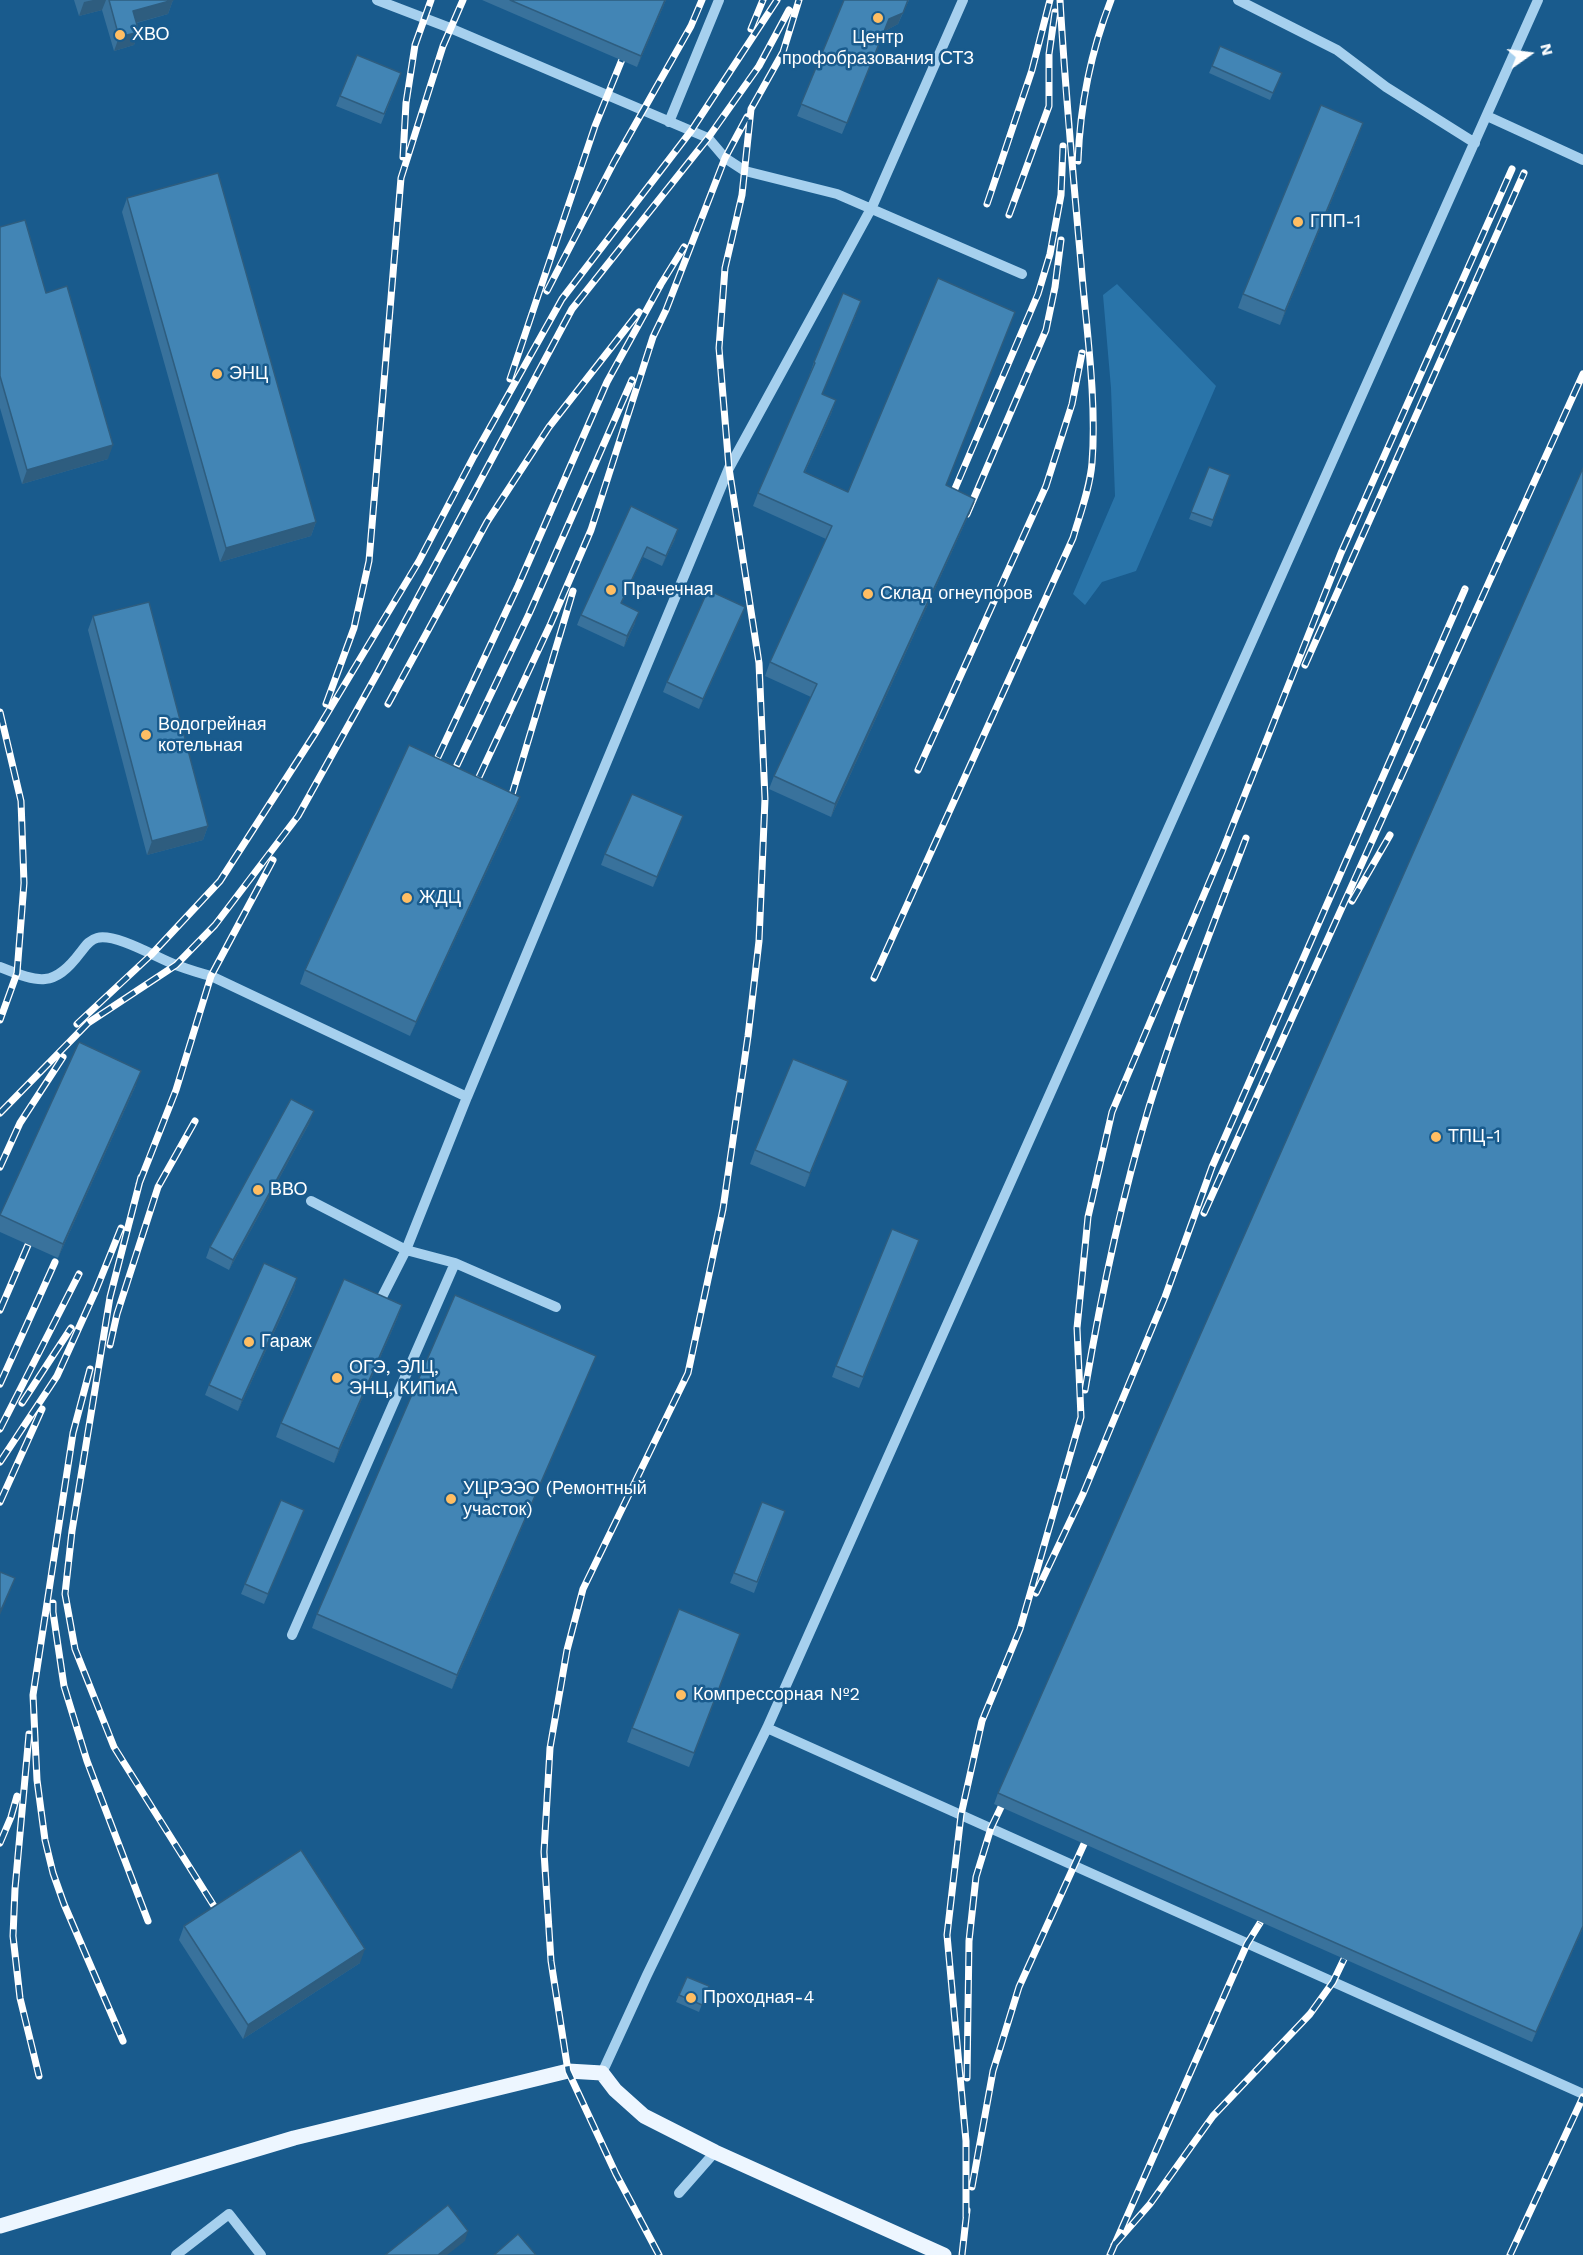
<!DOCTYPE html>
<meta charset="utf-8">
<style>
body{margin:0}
#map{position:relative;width:1583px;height:2255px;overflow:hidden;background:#195b8d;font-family:"Work Sans",sans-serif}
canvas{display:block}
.north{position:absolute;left:1499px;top:24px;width:60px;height:60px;-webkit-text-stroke:4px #195b8d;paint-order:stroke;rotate:76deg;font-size:16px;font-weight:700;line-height:24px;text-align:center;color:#fff}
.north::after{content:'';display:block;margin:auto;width:21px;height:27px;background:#fff;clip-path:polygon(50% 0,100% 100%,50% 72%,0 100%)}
</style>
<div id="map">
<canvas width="1583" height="2255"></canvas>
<div class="north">N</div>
</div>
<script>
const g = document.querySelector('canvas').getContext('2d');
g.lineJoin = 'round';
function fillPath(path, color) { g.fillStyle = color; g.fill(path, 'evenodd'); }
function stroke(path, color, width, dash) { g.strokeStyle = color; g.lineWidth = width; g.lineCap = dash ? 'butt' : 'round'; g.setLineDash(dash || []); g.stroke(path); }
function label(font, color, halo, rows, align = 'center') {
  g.font = font + ' "Work Sans",sans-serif'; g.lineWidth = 5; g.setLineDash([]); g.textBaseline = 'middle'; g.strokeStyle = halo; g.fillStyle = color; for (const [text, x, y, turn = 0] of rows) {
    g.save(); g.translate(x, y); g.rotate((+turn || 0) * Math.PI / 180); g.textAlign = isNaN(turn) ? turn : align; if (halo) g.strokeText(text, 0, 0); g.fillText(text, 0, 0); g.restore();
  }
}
const green = new Path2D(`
 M1117 284 1216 386 1136 571 1102 582 1085 605 1073 594 1115 496 1111 388 1103 295Z`);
const minor = new Path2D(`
 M377 0 450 28 708 138 725 158 745 171 837 194 1022 274
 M1238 0 1337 50 1386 87 1475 143
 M1487 116 1583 160
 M669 122 719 0
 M0 967C38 982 53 989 80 953 85 947 89 940 97 938 116 933 157 958 176 965 187 969 199 973 211 976L467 1097 406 1250 380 1301
 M467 1097 729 468 872 207 963 0
 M311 1201 406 1250 455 1263 556 1307
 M292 1635 455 1263
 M767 1728 1583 2094
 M602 2073 647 1975 767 1728 1538 0
 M679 2193 715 2152
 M176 2255 229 2214 261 2255`);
const major = new Path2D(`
 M0 2226 294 2138 568 2071 602 2073 615 2090 644 2116 715 2152 944 2255`);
const rail = new Path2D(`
 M751 29 763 0
 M403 157 406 103 415 45 431 0
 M1078 161C1080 106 1091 51 1111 0
 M987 204 1032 70 1050 0
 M1009 215 1049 106V54L1055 12
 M547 291 614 162 691 26 702 0
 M510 379 595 126 623 57
 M948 505 1038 294 1050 254 1061 195 1063 146
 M967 514 1046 330 1055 287 1061 240
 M1305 665 1524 173
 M326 704 354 628 369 561 401 178 443 46 463 0
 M388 704 487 522 549 427 639 312
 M0 712 21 801 24 883 17 973 0 1020
 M438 757 518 586 607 382 661 284 684 247
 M457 765 529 614 632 380
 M918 770 1046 486 1072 404 1082 353
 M479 777 551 623 591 530 653 337 666 310 725 158 747 117
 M511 798 573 591
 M1352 901 1390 835
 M874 978 1073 538C1080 514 1090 488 1092 463 1097 399 1086 327 1081 263 1073 175 1065 88 1060 0
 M77 1024 151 955 220 881 316 732 419 561 474 456 562 299 691 131 777 0
 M0 1113 88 1023 176 965 215 925 298 816 378 672 572 309 708 138 759 66 789 10
 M0 1167 20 1123 63 1057
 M141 1177 110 1297 72 1531 65 1594 75 1649 114 1747 219 1914
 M139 1184 176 1090 211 976 273 860
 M1204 1213 1583 374
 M0 1310 28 1245
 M110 1345 117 1314 158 1187 195 1121
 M90 1369 73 1433 33 1695 37 1780 45 1840 53 1873 64 1904 123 2041
 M0 1384 55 1262
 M1085 1390C1101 1295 1121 1200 1149 1107 1177 1016 1212 927 1246 838
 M22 1403 71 1328
 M0 1429 79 1274
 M0 1462 57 1376 96 1290 121 1228
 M0 1502 42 1409
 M1036 1593 1083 1494 1165 1297 1212 1167 1465 589
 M53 1603V1612L64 1686 87 1761 148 1921
 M29 1734 15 1889 13 1936 20 1998 39 2076
 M0 1843 11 1817 17 1796
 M967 2078 969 1941 976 1877 991 1828 1001 1807
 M972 2187 993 2071 1019 1987 1084 1844
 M966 2217V2141L947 1935 961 1815 982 1721 1020 1629 1081 1417 1077 1328 1088 1217 1112 1112 1222 852 1341 553 1512 169
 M1114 2245 1150 2204 1213 2116 1310 2014 1333 1982 1344 1959
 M659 2255 616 2174 568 2071 551 1961 544 1852 550 1748 567 1650 583 1589 688 1373 723 1209 748 1036 759 941 765 799 759 663 729 468 719 348 725 268 742 195 751 109 783 52 799 0
 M962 2255 967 2210
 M1110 2255 1247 1944 1260 1923
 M1510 2255 1583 2097`);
const wall = new Path2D(`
 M74 0H173L168 14 137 23 139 32 134 45 114 51 102 10 79 16Z
 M482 0H666L637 67Z
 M844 0H909L898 24 885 31 842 134 797 116Z
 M1212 66 1279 80 1270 100 1209 73Z
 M401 73 381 124 336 106 340 96Z
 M1358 137 1280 325 1238 308 1243 294Z
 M127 198 316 522 311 536 220 562 122 212Z
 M0 227 46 293 108 459 22 484 0 408Z
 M856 315 822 394 836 400 831 414 805 472 848 492 946 485 970 512 831 817 769 789 774 776 811 697 765 676 770 662 826 539 753 506 758 493 810 376H809L814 362Z
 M1209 467 1230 475 1211 527 1189 519Z
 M631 506 675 539 662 566 643 557 621 604 635 623 624 647 577 625 581 615Z
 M93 616 208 826 203 840 147 855 88 630Z
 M741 617 699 709 663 692 667 682Z
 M520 797 515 811 410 1036 300 984 305 970Z
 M679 827 653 887 601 865 605 854Z
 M848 1081 805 1187 750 1164 755 1150Z
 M136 1085 58 1258 0 1232V1215Z
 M310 1122 229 1270 206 1258 210 1247Z
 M915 1251 859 1388 832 1377 836 1366Z
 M297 1278 294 1289 238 1411 205 1395 209 1385Z
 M402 1305 397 1319 334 1463 276 1437 281 1423Z
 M590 1370 452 1689 312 1628 317 1614Z
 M762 1502 785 1511 754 1593 730 1583Z
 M304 1510 264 1604 241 1594 245 1584Z
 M735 1648 689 1767 627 1742 632 1728Z
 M998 1793 1583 1928 1532 2042 994 1804Z
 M184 1926 360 1963 243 2039 179 1940Z
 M687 1977 709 1986 699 2012 676 2002Z`);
const shadedWall = new Path2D(`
 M93 0H106L102 10 79 16 84 2Z
 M173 0 168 14 128 25 133 11Z
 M665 0H666L637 67 641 56Z
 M908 0 898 24 885 31 842 134 889 19Z
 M139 32 134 45 114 51 119 37Z
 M1363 123 1358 137 1280 325 1285 311Z
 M861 301 856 315 817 408 822 394Z
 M836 400 831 414 799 485 804 472Z
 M113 445 108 459 22 484 27 470Z
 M975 499 970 512 831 817 835 804Z
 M316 522 311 536 220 562 226 548Z
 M678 529 675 539 662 566 666 556Z
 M647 547 643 557 617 614 621 603Z
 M745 607 741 617 699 709 703 699Z
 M639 612 635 623 624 647 627 636Z
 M520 797 515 811 410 1036 416 1022Z
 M683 816 679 827 653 887 657 877Z
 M208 826 203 840 147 855 152 841Z
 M141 1071 136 1085 58 1258 63 1244Z
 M848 1081 843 1095 805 1187 810 1173Z
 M314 1111 310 1122 229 1270 233 1260Z
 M297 1278 294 1289 238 1411 242 1400Z
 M402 1305 397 1319 334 1463 339 1449Z
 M596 1356 590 1370 452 1689 457 1675Z
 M304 1510 300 1520 264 1604 268 1594Z
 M15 1578 10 1592 0 1615V1612Z
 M1583 1926V1928L1532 2042 1536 2032Z
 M365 1949 360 1963 243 2039 248 2025Z
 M468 2231 465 2241 447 2255H438Z`);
const building = new Path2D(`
 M109 0H173L133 11 139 32 119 37Z
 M510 0H665L641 56Z
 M844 0H908L903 13 889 19 847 123 801 104Z
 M1220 46 1282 73 1273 93 1212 66Z
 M357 55 401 73 384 114 340 96Z
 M1321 105 1363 123 1285 311 1243 294Z
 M218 173 316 522 226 548 127 198Z
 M25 220 46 293 67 286 113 445 27 470 0 376V227Z
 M938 278 1015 312 946 485 975 499 835 804 774 776 817 684 770 662 832 526 758 493 815 363 814 362 843 293 861 301 822 394 836 400 804 472 848 492Z
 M1209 467 1230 475 1213 520 1191 512Z
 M1583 468V1926L1536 2032 998 1793Z
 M631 506 678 529 666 556 647 547 621 603 639 612 627 636 581 615Z
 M708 590 745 607 703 699 667 682Z
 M149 602 208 826 152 841 93 616Z
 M409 745 520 797 416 1022 305 970Z
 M632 794 683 816 657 877 605 854Z
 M79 1042 141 1071 63 1244 0 1215Z
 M793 1059 848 1081 810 1173 755 1150Z
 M291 1099 314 1111 233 1260 210 1247Z
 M892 1229 919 1240 863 1377 836 1366Z
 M264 1263 297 1278 242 1400 209 1385Z
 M344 1279 402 1305 339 1449 281 1423Z
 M455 1295 596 1356 457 1675 317 1614Z
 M281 1500 304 1510 268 1594 245 1584Z
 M762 1502 785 1511 757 1582 734 1573Z
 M0 1572 15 1578 0 1612Z
 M679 1609 740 1634 694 1753 632 1728Z
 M301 1850 365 1949 248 2025 184 1926Z
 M687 1977 709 1986 702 2005 679 1995Z
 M448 2205 468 2231 438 2255H385Z
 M518 2234 536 2255H494Z`);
const markers = [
 [878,18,6,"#ffbe63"],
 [120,35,6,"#ffbe63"],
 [1298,222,6,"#ffbe63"],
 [217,374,6,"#ffbe63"],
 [611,590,6,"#ffbe63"],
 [868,594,6,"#ffbe63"],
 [146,735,6,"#ffbe63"],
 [407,898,6,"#ffbe63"],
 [1436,1137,6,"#ffbe63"],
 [258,1190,6,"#ffbe63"],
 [249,1342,6,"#ffbe63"],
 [337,1378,6,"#ffbe63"],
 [451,1499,6,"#ffbe63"],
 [681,1695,6,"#ffbe63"],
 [691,1998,6,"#ffbe63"]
];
const poiNames = [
 ["ХВО",132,35],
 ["Центр",878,38,"center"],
 ["профобразования СТЗ",878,59,"center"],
 ["ГПП-1",1310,222],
 ["ЭНЦ",229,374],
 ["Прачечная",623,590],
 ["Склад огнеупоров",880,594],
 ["Водогрейная",158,725],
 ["котельная",158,746],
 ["ЖДЦ",419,898],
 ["ТПЦ-1",1448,1137],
 ["ВВО",270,1190],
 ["Гараж",261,1342],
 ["ОГЭ, ЭЛЦ,",349,1368],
 ["ЭНЦ, КИПиА",349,1389],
 ["УЦРЭЭО (Ремонтный",463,1489],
 ["участок)",463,1510],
 ["Компрессорная №2",693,1695],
 ["Проходная-4",703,1998]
];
fillPath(green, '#2974a9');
stroke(minor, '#a6d0ee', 10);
stroke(major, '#edf6ff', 15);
stroke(rail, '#fff', 7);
stroke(rail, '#195b8d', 4.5, [14]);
fillPath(wall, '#39729c');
fillPath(shadedWall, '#2e5d7f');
fillPath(building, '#4285b5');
stroke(building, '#2e5d7f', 1.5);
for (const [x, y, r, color] of markers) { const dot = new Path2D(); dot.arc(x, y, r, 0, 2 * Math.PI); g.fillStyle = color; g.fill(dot); stroke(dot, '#195b8d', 2); }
label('18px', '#fff', '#195b8d', poiNames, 'left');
</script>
